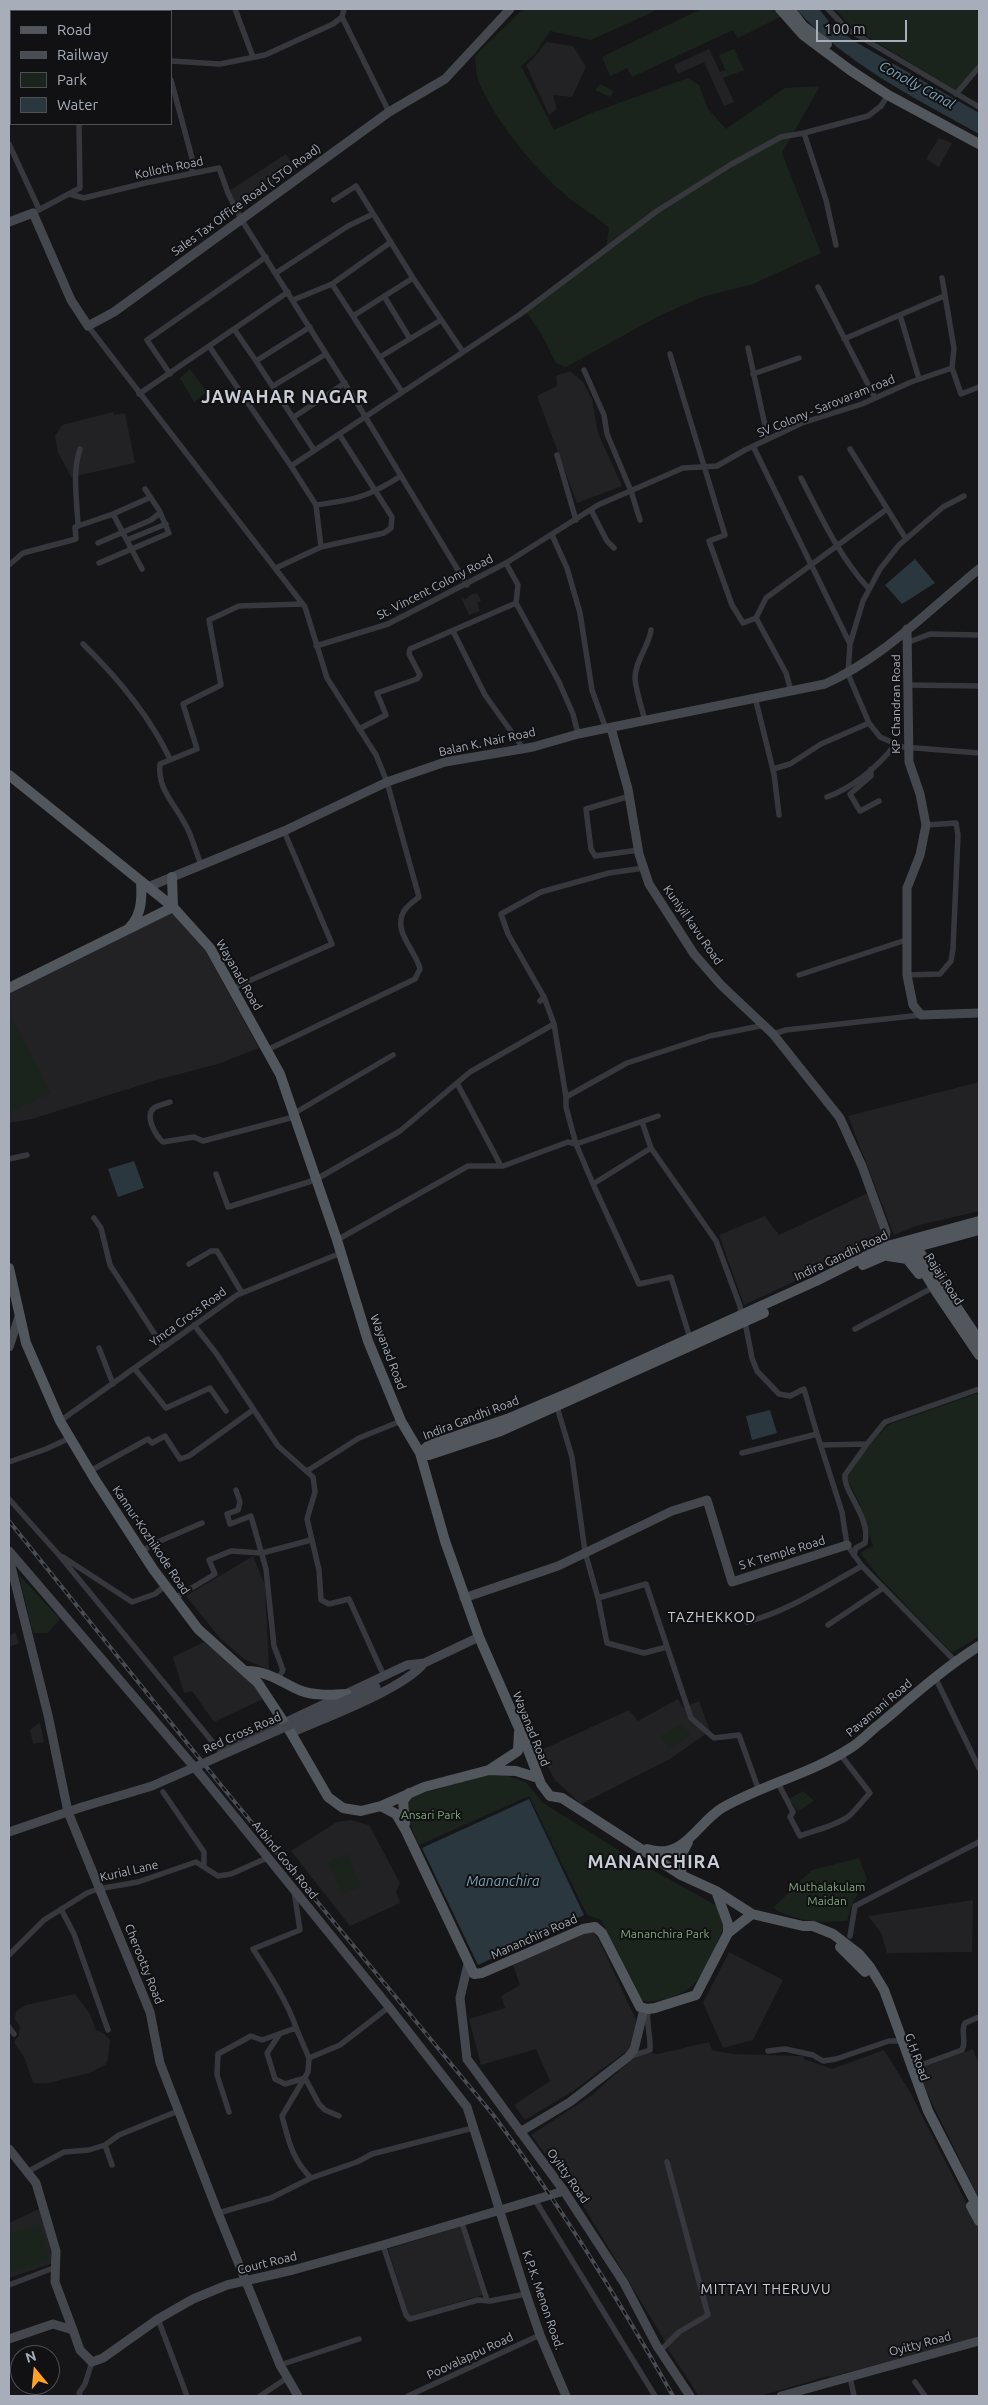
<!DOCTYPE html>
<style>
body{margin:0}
#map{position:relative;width:988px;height:2405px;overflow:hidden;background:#161618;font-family:Ubuntu,sans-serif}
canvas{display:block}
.frame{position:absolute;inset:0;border:10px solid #a7aeba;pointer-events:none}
.legend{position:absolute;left:10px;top:10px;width:162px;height:115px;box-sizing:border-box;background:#111113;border:1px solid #4d5056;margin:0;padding:6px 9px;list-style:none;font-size:15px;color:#a7aeba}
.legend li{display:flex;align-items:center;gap:10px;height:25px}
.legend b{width:25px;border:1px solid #4d5056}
.north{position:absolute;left:10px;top:2345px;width:50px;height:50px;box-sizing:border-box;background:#111113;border:1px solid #4d5056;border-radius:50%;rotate:343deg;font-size:14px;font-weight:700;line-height:20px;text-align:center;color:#a7aeba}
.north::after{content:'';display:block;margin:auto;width:18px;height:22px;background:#ffa327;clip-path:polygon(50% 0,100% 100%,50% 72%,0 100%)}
.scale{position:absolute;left:816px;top:20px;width:91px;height:22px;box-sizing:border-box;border:2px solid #a7aeba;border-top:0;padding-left:6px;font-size:15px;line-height:18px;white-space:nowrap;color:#a7aeba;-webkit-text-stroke:4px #111113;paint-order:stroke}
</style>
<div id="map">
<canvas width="988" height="2405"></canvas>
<div class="frame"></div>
<ul class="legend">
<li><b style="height:6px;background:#52565d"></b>Road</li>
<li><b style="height:6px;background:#494d53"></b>Railway</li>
<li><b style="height:14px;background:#1b241c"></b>Park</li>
<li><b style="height:14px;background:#2b373e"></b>Water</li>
</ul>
<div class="north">N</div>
<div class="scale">100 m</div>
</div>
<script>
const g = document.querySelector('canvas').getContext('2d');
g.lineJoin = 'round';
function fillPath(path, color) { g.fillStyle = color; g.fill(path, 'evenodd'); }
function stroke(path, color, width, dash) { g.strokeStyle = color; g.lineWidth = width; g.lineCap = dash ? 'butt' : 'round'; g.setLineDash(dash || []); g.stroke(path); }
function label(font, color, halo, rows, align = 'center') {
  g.font = font + ' Ubuntu,sans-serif'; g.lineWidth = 4; g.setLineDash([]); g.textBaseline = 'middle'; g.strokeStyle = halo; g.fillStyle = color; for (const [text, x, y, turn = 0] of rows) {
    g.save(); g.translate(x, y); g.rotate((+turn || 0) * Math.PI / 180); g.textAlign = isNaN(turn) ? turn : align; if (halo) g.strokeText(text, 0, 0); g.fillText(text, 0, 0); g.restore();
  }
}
const built = new Path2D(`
 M546 42 573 46 586 67 572 97 553 95 557 109 549 115 526 65 533 59Z
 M709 49 720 72 726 70 729 76 723 78 734 102 724 106 704 62 678 74 674 65Z
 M939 138 952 143 939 167 926 159Z
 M286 154 296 169 241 210 229 191Z
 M570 371 583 382 592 399 598 433 622 486 577 503 537 396 557 386 556 376Z
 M113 412 114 415 125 413 135 463 71 477 58 452 55 436 62 425Z
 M477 593 481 601 477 603 480 611 469 615 461 598 462 597 465 600 470 595Z
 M171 911 204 948 259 1048 218 1064 160 1079 32 1119 9 1123V992Z
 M979 1082V1211L916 1226 894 1235 848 1116Z
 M868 1193 881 1227 879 1242 744 1305 719 1235 765 1216 779 1235Z
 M253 1556 265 1585 269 1670 244 1659 220 1638 186 1596Z
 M15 1632 19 1643 9 1647V1636Z
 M204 1642 245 1674 265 1698 214 1722 192 1691 184 1693 173 1657Z
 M678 1699 683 1708 699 1701 710 1731 670 1759 581 1804 555 1780 539 1751 629 1710 638 1721Z
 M40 1722 44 1742 33 1744 30 1730Z
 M351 1820 369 1825 400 1883 396 1892 400 1903 350 1926 291 1851 337 1822Z
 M973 1900 972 1952 887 1953 881 1933 868 1916Z
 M585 1931H592L598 1938 637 2022 632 2047 573 2091 525 2120 514 2105 550 2081 536 2049 481 2065 469 2019 505 2008 501 1996 520 1985 513 1965Z
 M729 1952 783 1980 753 2040 723 2048 703 2003Z
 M75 1994 90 2014 96 2030 104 2034 110 2040 108 2059 105 2065 89 2073 49 2083H33L24 2057 14 2042 19 2035 20 2026 15 2019 16 2011 26 2005Z
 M709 2042 712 2050 733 2054 803 2056 804 2059 832 2069 884 2050 909 2090 979 2228V2338L830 2377 828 2376 760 2396H699L668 2349 669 2348 579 2199 531 2135 592 2095 641 2051 658 2054Z
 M973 2049 979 2064V2199L916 2070Z
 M41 2208 53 2263 9 2278V2223Z
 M462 2226 483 2295 409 2316 388 2249Z`);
const green = new Path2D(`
 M523 9H659L591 40 550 31 535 54 521 66 554 130 594 112 688 78 699 85 708 109 726 129 785 88 820 86 782 153 821 253 753 284 702 297 657 317 566 367 556 363 542 335 525 310 606 248 609 228C597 217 583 209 569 198 535 170 497 123 479 83 476 75 476 65 475 56Z
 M701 9H774L780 17 738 38 733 30 632 77 627 68 610 76 602 57Z
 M835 9H975L979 12V63L957 91 850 26Z
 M734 49 744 70 728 76 719 55Z
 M600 84 614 91 610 97 595 90Z
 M190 369 207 392 194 402 180 378Z
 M9 1012 51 1093 9 1112Z
 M979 1393V1636L952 1653 880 1578 860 1553 873 1546 860 1504 847 1478 867 1448 888 1425Z
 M19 1575 60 1619 48 1633H33Z
 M680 1724 691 1734 669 1749 660 1736Z
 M496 1772 526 1782 543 1803 636 1861 717 1906 724 1927C716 1945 708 1966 696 1982 687 1994 656 2004 643 2001L601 1920 587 1915 529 1796 419 1845 407 1817 406 1800 410 1797Z
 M803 1791 814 1801 798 1811 789 1799Z
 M347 1854 361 1887 342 1895 328 1862Z
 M859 1858 867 1879 853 1902 847 1921C820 1923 797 1922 773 1908L812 1870Z
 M40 2225 50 2261 9 2273V2233Z`);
const water = new Path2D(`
 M796 9H819L831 24 854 41 979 113V134C915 98 846 64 796 9Z
 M915 559 935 583 902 604 885 585Z
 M134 1161 144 1188 118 1197 108 1169Z
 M770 1410 777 1433 752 1440 746 1416Z
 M529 1799 584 1915 478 1965 422 1848Z`);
const street = new Path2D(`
 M73 9 74 11
 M235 9 253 57
 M828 9 847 29 979 107
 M159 11 160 9
 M342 17 389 112
 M171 61 220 64 265 55 333 24 342 17 344 9
 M171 80 192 158V173
 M956 94 979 67
 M9 144 39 209
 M69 194 84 198 145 183 219 168 228 193 241 219 357 403 467 585
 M334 200 356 186 413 278 463 352
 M33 213 80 188 79 124
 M836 245 826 200 804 133 868 116 881 106 888 95
 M276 273 348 226 373 214
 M942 278 954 348 952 368
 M332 284 402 392
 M818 287 875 398
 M384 296 410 339
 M293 300 332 284 391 242
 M900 315 919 379
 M353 316 413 278
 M88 326 305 607 327 678 376 755 387 782 419 897C414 901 407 906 404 911 392 932 416 950 420 969L415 979 267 1050
 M234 329 256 361 310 327
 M844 339 944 296
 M209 346 291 466
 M748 348 768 439
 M670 354 725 535 709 541 732 605 743 623 756 618 786 673 791 691
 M380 357 441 320
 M256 361 314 450
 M584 370 604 415 607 434 631 491 640 520
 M170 374 147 340 266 257
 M753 374 799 358
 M273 386 326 354
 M139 394 288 292
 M294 417 345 383
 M753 446 850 644
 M850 449 906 539
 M557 455 576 520
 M401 476C368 497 354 500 316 505L291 466 519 315 657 211 730 165 781 137 804 133
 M801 478C821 517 839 556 869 589
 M964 496 943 507 899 545 880 569 863 601 850 644 848 674 869 723 880 737 903 747 979 753
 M591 510 607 541 614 548
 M113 514 142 569
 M78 526C77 500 72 473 80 449
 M552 535 567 568 580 613 592 690 606 729
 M127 540 166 524
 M98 543 151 520 160 513
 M321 547 384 533 391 528 392 517 339 434
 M99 563 169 533 159 510 145 489
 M506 563 518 585 516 603 559 682 573 714 578 734
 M9 565 23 553 76 539 75 527 113 514 149 498
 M276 568 321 547 316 505
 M756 618 766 598 887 509
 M453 631 485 695 523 748
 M909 642 930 634 979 635
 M83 644C117 677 149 715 170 759
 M316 646 388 624 506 563 598 505 683 468 717 466 745 450 802 423 862 404 911 382 952 368 961 394 979 387
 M908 685 979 686
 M755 697 774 774 779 815
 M645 721C642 708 636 692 635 678 635 661 649 646 651 630
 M359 729 386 715 377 693 417 679 420 675 409 654 410 649 516 603
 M773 769 790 764 821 744 869 723
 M871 769V776L850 794 860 811 879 801
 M630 796 586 809 591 849 595 856 639 850
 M827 797C854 787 878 766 896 744
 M201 864C195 851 192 835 185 824 175 804 157 789 160 764L197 749 183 704 221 685 209 620 239 606 302 604
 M799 975 906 940
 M907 975 940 974 951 961 953 949 958 835 956 823 926 825
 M233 988 332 944 284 831
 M540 1001 544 997 508 934 501 914 541 892 609 873 644 868
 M554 1024 566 1097
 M773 1034 786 1030 921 1015
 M457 1083 501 1166
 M170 1102C165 1104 158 1105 154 1108 144 1116 156 1136 163 1142L194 1137 203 1141 294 1117
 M293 1114 393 1055
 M658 1116 576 1144 566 1107V1097L627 1063 710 1036 765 1025
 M642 1122 651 1148
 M9 1159 27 1155
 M216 1174 228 1207 315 1180 400 1131 470 1072 554 1024 544 997
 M593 1184 639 1284 671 1277 690 1338
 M94 1218 101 1228 110 1265 163 1347
 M337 1240 468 1166H503L568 1142 576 1144 593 1184 651 1148 716 1241 740 1306 741 1316
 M189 1264 211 1251H217L242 1293
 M745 1322 752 1358 757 1371 779 1394 790 1396 804 1389 817 1434
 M194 1325 216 1353 278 1446 313 1477 315 1492 307 1519 319 1570 321 1600 329 1604 349 1599 384 1676
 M855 1329 932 1288
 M99 1348 113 1384
 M135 1369 166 1408 210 1388 226 1411
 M557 1407 572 1457 585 1552 598 1598 646 1584 691 1718 714 1738 739 1735 758 1788
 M60 1421 237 1295 341 1253
 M822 1445 867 1444
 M742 1453 817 1434 842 1512 847 1545 862 1566 955 1661
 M9 1462 46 1449 70 1438
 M90 1471 148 1439 152 1443 165 1436 180 1459 189 1456 253 1410
 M307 1471 359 1438 401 1421
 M236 1490 240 1502 238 1510 227 1514 230 1524 251 1516 266 1569 274 1646 283 1670 278 1679
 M9 1499 59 1555 220 1751 284 1723
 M141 1552 153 1544 202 1523
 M854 1555 856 1548 865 1543C871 1517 843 1492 845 1475L867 1444 885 1422 979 1389
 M63 1557 132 1602 155 1594 165 1586
 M175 1598 215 1574 209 1560 231 1551 262 1553 311 1540
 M598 1598 607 1643 644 1653 667 1647
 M747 1622C789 1611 824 1587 862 1566
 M828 1625 883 1588
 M935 1677 979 1768
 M778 1783 793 1812 790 1817 800 1836C815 1830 836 1826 849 1816 854 1812 864 1799 870 1793L840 1754
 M163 1792 204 1852V1867
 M294 1891 300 1930 253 1949C270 1975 287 2001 297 2030
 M61 1909 74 1934 108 2030
 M850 1936 855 1906 979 1842
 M9 1955 44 1920 87 1893 98 1889 138 1882 196 1862 218 1876 231 1874 267 1858
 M9 2027 14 2034
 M279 2035 267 2053 275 2079 285 2084 305 2078 319 2104 325 2110 339 2116
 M768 2051 785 2049 813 2055 823 2061 836 2059 889 2041H897
 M628 2057 650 2050C651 2036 646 2024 648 2009
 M309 2058 340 2045 389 2007
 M910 2069 962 2050C967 2041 960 2031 965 2023L979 2017
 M229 2112 217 2075 218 2054 251 2036 262 2040 293 2029 297 2030 309 2058 308 2072 282 2116C289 2142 292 2159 311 2178
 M105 2145 112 2165
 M27 2172 64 2152 89 2150 105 2145 119 2135 178 2111
 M535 2200 655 2396
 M218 2213 271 2198 311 2178 357 2162 372 2154 473 2128
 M462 2223 487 2300
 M383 2245 406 2315 410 2319 478 2300 490 2301 526 2294
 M9 2285 56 2267
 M158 2319 187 2396
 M660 2351 679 2332 708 2315 667 2162
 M280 2365 359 2339
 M850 2377 854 2396
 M915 2382 925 2396
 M80 2396 79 2393 85 2384 92 2362
 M260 2396 287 2378
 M408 2396 540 2335`);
const secondary = new Path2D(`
 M9 222 33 213 71 300 88 326 114 312 389 112 445 79 510 9
 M907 629 909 762 920 794 926 825 920 855 907 888V975L913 1005 921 1015 979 1013
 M611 728 628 789 639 854 649 884 694 954 721 985 773 1034 840 1118 862 1166 886 1232 884 1247
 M148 887 284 831 387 782 445 762 533 747 578 734 825 684C883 658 930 609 979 569
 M9 1347 19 1317
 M9 1551 201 1775 389 2007 467 2107 526 2294 540 2335 566 2396
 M9 1558 48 1715 68 1812 150 2012 160 2063 218 2213 280 2365 298 2396
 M464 1598 558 1566 672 1511 707 1500 732 1582 847 1545
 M420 1665 479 1637
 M284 1723 407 1665 424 1663
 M291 1733C324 1718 404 1689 424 1663
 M9 1832 82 1807
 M468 1964 460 1998 467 2059 564 2191 624 2283 657 2346 690 2396
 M520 2132 570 2102 628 2057 634 2050 644 2009
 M9 2149 36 2183 56 2251 55 2282 73 2330
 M9 2339 53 2324 73 2330 80 2350 92 2362 103 2358 158 2319 193 2299 227 2285 293 2270 383 2245 564 2191
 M781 2396 979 2341`);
const primary = new Path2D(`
 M780 9 803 35 850 70 888 95 979 144
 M790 9 803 26 827 44
 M9 775 173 907 210 948 280 1074 337 1240 368 1341 401 1421 420 1453 445 1541 479 1637 525 1742 541 1784 550 1796 562 1798 681 1875 716 1891 752 1914 803 1926H813L833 1934 859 1954 870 1967 884 1990 928 2111 979 2210
 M172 877 173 907
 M130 927C142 914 142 898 141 881
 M9 988 173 907
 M913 1242 979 1340
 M911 1244 910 1249 937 1293 979 1355
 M888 1256 907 1259 919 1274
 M863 1265 884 1256 979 1230
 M9 1268 26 1343 60 1421 94 1478 153 1569 198 1629 258 1683 291 1733 328 1797 343 1808 361 1811 381 1806 424 1787 489 1770 516 1771 538 1778
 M420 1453 429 1445 507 1419 580 1388 816 1281 884 1247 979 1221
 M420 1453 429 1455 501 1431 764 1313
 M247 1671C268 1671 281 1682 299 1690 314 1696 332 1695 347 1694
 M489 1770 518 1751 519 1732
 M381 1806 396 1814 406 1831 474 1974 482 1973 583 1929 595 1927 602 1933 640 2007 648 2009 655 2008 696 1995 728 1933V1924L716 1891
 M405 1824 403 1801 409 1793
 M647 1849C684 1861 696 1824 722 1808 764 1784 811 1774 852 1747 862 1741 871 1730 881 1723 913 1696 944 1668 979 1646
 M681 1875 682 1854 688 1842
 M728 1933 752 1914
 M840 1947 865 1972
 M971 2206 979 2221`);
const rail = new Path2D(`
 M9 1521 220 1784 494 2116C560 2205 619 2300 673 2396`);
const secondaryBridge = new Path2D(`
 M82 1807 152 1786 376 1687`);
const streetNames = [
 ["Kolloth Road",169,168,-12],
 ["Sales Tax Office Road ( STO Road)",246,200,-36],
 ["SV Colony - Sarovaram road",826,406,-22],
 ["St. Vincent Colony Road",435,587,-27],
 ["KP Chandran Road",896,704,-90],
 ["Balan K. Nair Road",487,742,-12],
 ["Kuniyil kavu Road",693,925,55],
 ["Wayanad Road",239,975,60],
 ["Indira Gandhi Road",841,1256,-25],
 ["Rajaji Road",944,1279,57],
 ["Ymca Cross Road",188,1317,-36],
 ["Wayanad Road",388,1352,69],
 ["Indira Gandhi Road",471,1418,-21],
 ["Kannur-Kozhikode Road",151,1540,56],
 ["S K Temple Road",782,1553,-17],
 ["Pavamani Road",879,1708,-40],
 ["Wayanad Road",531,1729,68],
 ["Red Cross Road",242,1733,-24],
 ["Arbind Gosh Road",285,1860,51],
 ["Kurial Lane",129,1871,-13],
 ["Mananchira Road",534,1937,-24],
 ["Cherootty Road",144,1964,68],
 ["G H Road",917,2057,70],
 ["Oyitty Road",568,2176,55],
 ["Court Road",267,2263,-14],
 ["K.P.K. Menon Road.",543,2300,71],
 ["Oyitty Road",920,2344,-15],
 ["Poovalappu Road",470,2356,-25]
];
const parkNames = [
 ["Ansari Park",431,1815],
 ["Muthalakulam",827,1887],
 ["Maidan",827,1901],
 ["Mananchira Park",665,1934]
];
const waterNames = [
 ["Conolly Canal",917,85,29],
 ["Mananchira",503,1881]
];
const neighbourhoodNames = [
 ["TAZHEKKOD",712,1617],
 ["MITTAYI THERUVU",766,2289]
];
const districtNames = [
 ["JAWAHAR NAGAR",285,397],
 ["MANANCHIRA",654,1862]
];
fillPath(built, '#222225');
fillPath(green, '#1b241c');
fillPath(water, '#2b373e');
stroke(street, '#37383e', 5.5);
stroke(secondary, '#44484e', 9);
stroke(primary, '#52565d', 10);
stroke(rail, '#494d53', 4);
stroke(rail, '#111113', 2, [5.5]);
stroke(secondaryBridge, '#44484e', 9);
label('12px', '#a7aeba', '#111113', streetNames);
label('12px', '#7da77c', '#111113', parkNames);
label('italic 14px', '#7aa1b8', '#111113', waterNames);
g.letterSpacing = '1px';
label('14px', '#c8cdd5', '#111113', neighbourhoodNames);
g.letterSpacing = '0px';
g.letterSpacing = '1px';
label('bold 18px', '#c8cdd5', '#111113', districtNames);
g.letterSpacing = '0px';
</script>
